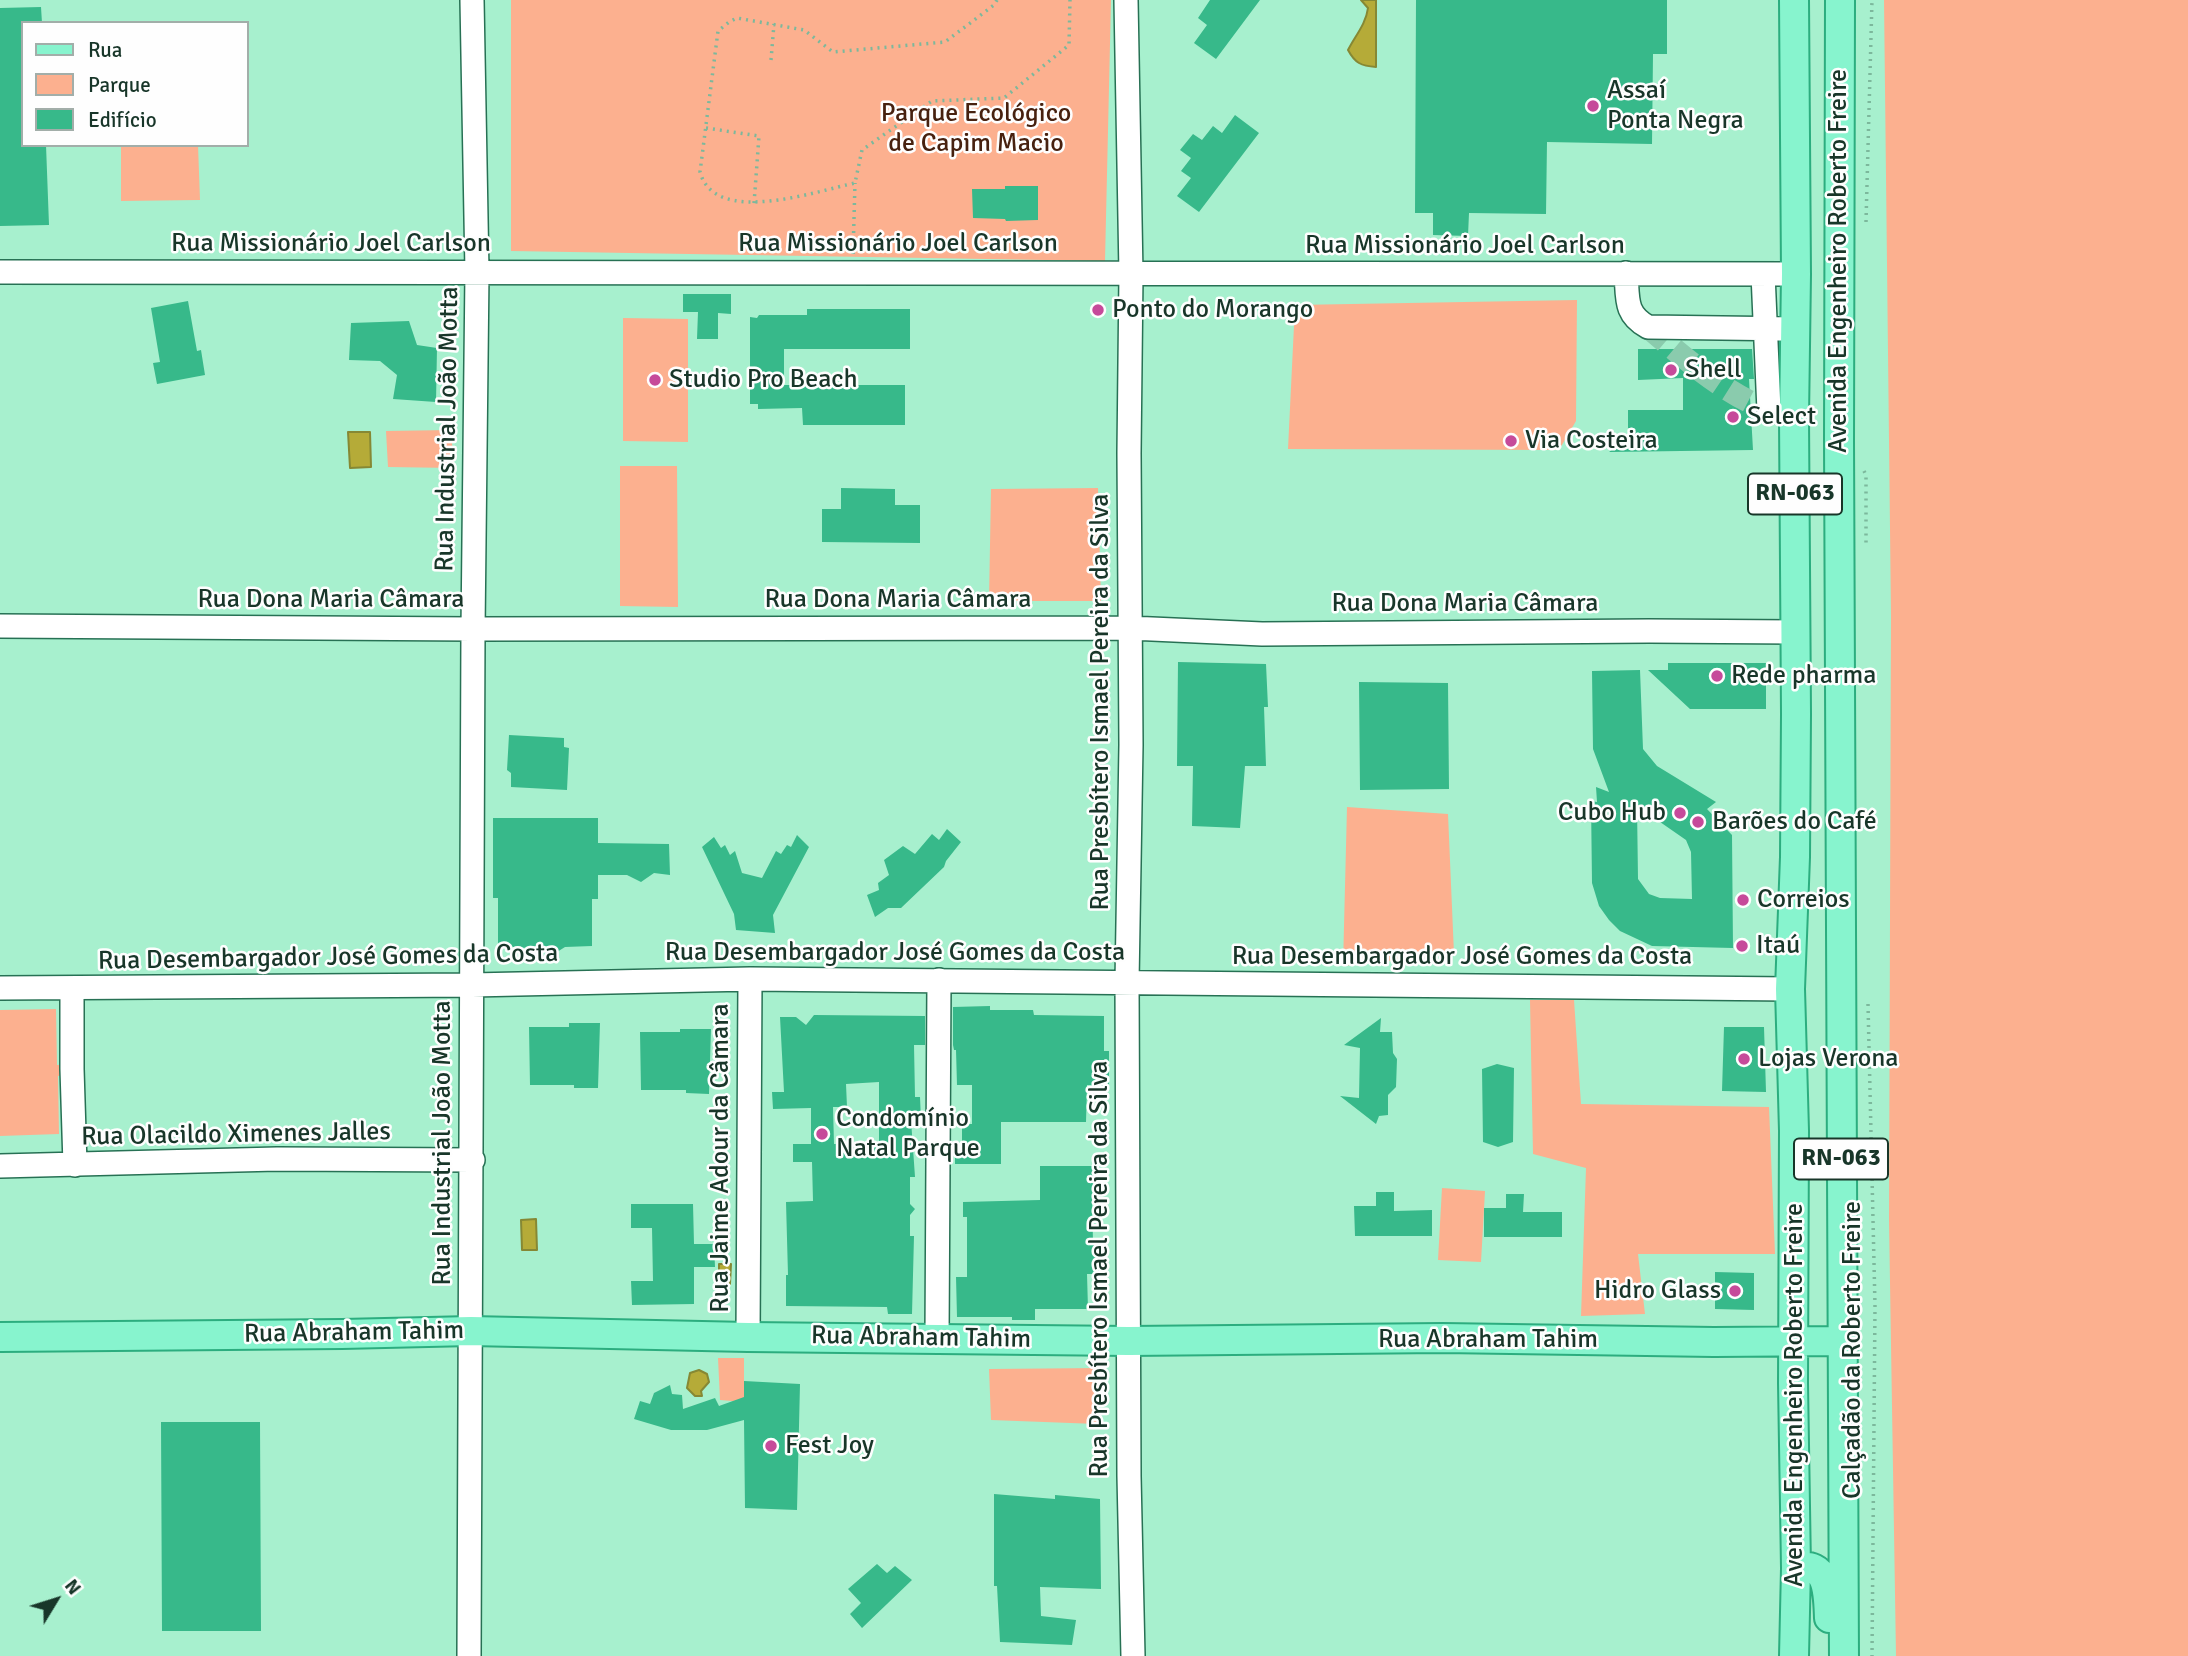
<!DOCTYPE html>
<meta charset="utf-8">
<style>
body{margin:0}
#map{position:relative;width:2188px;height:1656px;overflow:hidden;background:#a7f0ce;font-family:Signika,sans-serif}
canvas{display:block}
.legend{position:absolute;left:21px;top:21px;width:228px;height:126px;box-sizing:border-box;background:#fefefe;border:2px solid #a2aea9;margin:0;padding:9px 12px;list-style:none;font-size:21px;color:#183629}
.legend li{display:flex;align-items:center;gap:14px;height:35px}
.legend b{width:35px;border:2px solid #a2aea9}
.north{position:absolute;left:21px;top:1565px;width:70px;height:70px;-webkit-text-stroke:5px #fefefe;paint-order:stroke;rotate:52deg;font-size:19px;font-weight:700;line-height:28px;text-align:center;color:#183629}
.north::after{content:'';display:block;margin:auto;width:24px;height:32px;background:#183629;clip-path:polygon(50% 0,100% 100%,50% 72%,0 100%)}
</style>
<div id="map">
<canvas width="2188" height="1656"></canvas>
<ul class="legend">
<li><b style="height:9px;background:#87f4ce"></b>Rua</li>
<li><b style="height:19px;background:#fcb08f"></b>Parque</li>
<li><b style="height:19px;background:#37b98a"></b>Edifício</li>
</ul>
<div class="north">N</div>
</div>
<script>
const g = document.querySelector('canvas').getContext('2d');
g.lineJoin = 'round';
function fillPath(path, color) { g.fillStyle = color; g.fill(path, 'evenodd'); }
function stroke(path, color, width, dash) { g.strokeStyle = color; g.lineWidth = width; g.lineCap = dash ? 'butt' : 'round'; g.setLineDash(dash || []); g.stroke(path); }
function label(font, color, halo, rows, align = 'center') {
  g.font = font + ' Signika,sans-serif'; g.lineWidth = 5; g.setLineDash([]); g.textBaseline = 'middle'; g.strokeStyle = halo; g.fillStyle = color; for (const [text, x, y, turn = 0] of rows) {
    g.save(); g.translate(x, y); g.rotate((+turn || 0) * Math.PI / 180); g.textAlign = isNaN(turn) ? turn : align; if (halo) g.strokeText(text, 0, 0); g.fillText(text, 0, 0); g.restore();
  }
}
const green = new Path2D(`
 M511 0H1111L1105 261 511 251Z
 M1884 0H2188V1656H1896L1889 1220 1891 616Z
 M121 145H198L200 200 121 201Z
 M1577 300 1576 421 1559 450 1288 449 1295 305Z
 M623 318 688 319V442L623 441Z
 M451 430 454 468 388 467 386 431Z
 M620 466H677L678 607 620 606Z
 M1098 488 1101 601H989L991 489Z
 M1347 807 1448 814 1454 954 1343 966Z
 M1530 1000H1574L1581 1104 1769 1107 1775 1254H1638L1645 1314 1581 1316 1586 1168 1533 1154Z
 M56 1009 57 1065 71 1064V1074L58 1076 59 1134 0 1136V1010Z
 M1442 1188 1485 1191 1481 1262 1438 1260Z
 M718 1358H744V1402L720 1400Z
 M1100 1368 1097 1424 991 1420 989 1369Z`);
const water = new Path2D(`
 M1361 0H1376V67C1361 66 1355 63 1348 50 1355 36 1366 24 1368 8Z
 M348 432H370L371 467 350 468Z
 M536 1219 537 1250H522L521 1220Z
 M719 1264H731L730 1284 719 1283Z
 M699 1370 707 1374 709 1382 701 1391 702 1396H695L687 1388 690 1373Z`);
const building = new Path2D(`
 M1210 0H1260L1216 59 1194 43 1207 25 1198 18Z
 M1416 0H1667V54H1653L1652 144 1547 142 1546 214 1469 213 1468 236 1433 235V213H1415Z
 M41 7 42 23H23V145H46L49 225 0 226V8Z
 M1235 115 1259 133 1199 212 1177 196 1191 178 1181 171 1191 158 1180 150 1193 134 1202 140 1213 126 1222 133Z
 M1005 186H1038V220L1006 221 1005 219 973 218 972 189H1005Z
 M683 294H731V314L718 313V339H697L698 312H683Z
 M188 301 197 351 201 350 205 375 157 384 153 363 160 362 151 308Z
 M807 309H910V349H784V385H905V425H803L802 408 758 409V404H750V317L757 318 759 315H807Z
 M409 321 417 345 437 348 436 402 393 399 397 375 380 361 349 360 351 323Z
 M1638 349H1752L1754 379H1749L1753 450 1609 452 1626 439 1625 435 1628 434V410H1683V378L1638 380Z
 M841 488 895 489V505H920V543L822 542V509H841Z
 M1178 662 1266 664 1268 707H1264L1266 766H1245L1240 828 1192 826 1193 766H1177Z
 M1668 663H1766V709H1690L1648 670H1668Z
 M1640 670 1643 749 1657 766 1716 802 1707 809 1732 835 1733 948 1652 946 1620 931 1609 920 1599 906 1592 883 1591 801 1597 802 1596 787 1609 792 1593 749 1592 671ZM1637 806 1686 840 1691 852 1692 899 1660 898 1649 894 1638 879Z
 M1359 682 1448 683 1449 789 1360 790Z
 M509 735 564 738V747L569 748 567 790 511 787V773L507 770Z
 M493 818H598V843L669 844 670 875 654 873 641 882 627 875H598V899H592V946L565 947 557 952 529 951 528 948 498 946V898H493Z
 M947 829 961 842 946 861 944 867 901 908H888L875 917 867 895 879 890 878 883 889 875 884 860 903 846 915 854 932 834 939 840Z
 M797 835 809 847 773 915 775 933 736 930 734 914 702 847 714 837 721 848 725 845 730 855 735 851 742 873 762 878 776 851 781 854 787 845 791 847Z
 M990 1006V1010H1033L1034 1015 1104 1016V1051H1109V1086L1087 1085 1086 1122H1001V1164H955V1146H962V1124H972V1085H957L956 1050H954L953 1045V1007Z
 M814 1015 925 1016V1045H914L915 1097H920L921 1120H911L915 1177H910V1204L915 1209 910 1215V1236H914L912 1314H888L887 1307 786 1306V1275H788L786 1202 813 1201 812 1162H793V1144H811V1108L773 1109 772 1092H784L780 1017H796L806 1025ZM879 1082V1143L834 1144 833 1107H847L846 1084Z
 M1381 1018 1380 1032H1392L1393 1053 1397 1059 1396 1087 1388 1095V1115L1379 1116 1376 1124 1340 1096 1359 1098 1360 1048 1344 1045Z
 M569 1023H600L598 1088H574V1085H530L529 1027H569Z
 M1724 1027H1764L1766 1092 1722 1091Z
 M680 1029H711L709 1094 686 1093V1090H641L640 1032H680Z
 M1497 1064 1514 1068 1513 1142 1498 1147 1483 1142 1482 1069Z
 M1040 1166H1096V1199H1092L1093 1242H1101L1102 1274H1087L1088 1309H1035V1320H1012V1317H957L956 1277H967V1217H963V1202L1040 1200Z
 M1376 1192H1394V1211L1432 1210V1236H1355L1354 1206H1376Z
 M1506 1194H1524L1523 1212H1562V1237H1484V1208H1506Z
 M631 1204H693L694 1244H714L715 1267H694V1304L632 1305 631 1281H653L652 1228H631Z
 M1715 1272 1754 1273V1310L1715 1309Z
 M744 1381 800 1384 797 1510 745 1508 744 1420 707 1430H671L634 1419 640 1401 650 1404 654 1393 670 1385 672 1394 682 1395 683 1409 715 1398 719 1406 744 1397Z
 M161 1422H260L261 1631H162Z
 M994 1494 1055 1499V1495L1100 1499 1101 1589 1040 1587 1041 1616 1076 1620 1072 1645 1000 1642 997 1586H994Z
 M877 1564 887 1573 895 1566 912 1580 862 1628 850 1614 861 1603 848 1589Z`);
const minorTunnel = new Path2D(`
 M1648 327C1689 362 1733 401 1785 416`);
const path = new Path2D(`
 M997 0 994 5 945 42 833 52 804 30 737 18 729 22 718 31 700 172C715 227 816 191 855 183L862 150 932 101 1004 98 1069 45 1070 0
 M771 60 774 24
 M706 128 759 136 754 204
 M1866 222 1872 0
 M853 254 855 183
 M1864 471 1866 475V543
 M1868 1004 1875 1306 1872 1656`);
const minor = new Path2D(`
 M1126 0 1131 274 1129 453 1131 745 1127 982 1129 1476 1133 1656
 M0 272 1796 274
 M1626 273C1628 298 1624 314 1648 327L1795 329
 M1763 274 1769 411
 M0 626 473 629 1130 628 1262 634 1649 631 1796 632
 M0 988 472 985 750 979 1790 989
 M72 988V1069L75 1165
 M0 1166 277 1159 473 1160
 M748 1337 750 979
 M937 1338 939 980
 M469 1656 473 629 477 272 472 0`);
const major = new Path2D(`
 M1840 0 1839 440 1844 1656
 M0 1337 342 1334 471 1331 748 1337 1129 1341 1443 1338 1714 1342 1843 1341
 M1796 1568C1829 1560 1828 1595 1829 1618
 M1794 1656 1796 1568 1793 1383 1794 1131 1790 989 1795 857 1796 714 1794 418 1796 274 1794 0`);
const markers = [
 [1593,106,7,"#c64a9a"],
 [1098,310,7,"#c64a9a"],
 [1671,370,7,"#c64a9a"],
 [655,380,7,"#c64a9a"],
 [1733,417,7,"#c64a9a"],
 [1511,441,7,"#c64a9a"],
 [1717,676,7,"#c64a9a"],
 [1680,813,7,"#c64a9a"],
 [1698,822,7,"#c64a9a"],
 [1743,900,7,"#c64a9a"],
 [1742,946,7,"#c64a9a"],
 [1744,1059,7,"#c64a9a"],
 [822,1134,7,"#c64a9a"],
 [1735,1291,7,"#c64a9a"],
 [771,1446,7,"#c64a9a"]
];
const shields = [
 [1795,494,94],
 [1841,1159,94]
];
const shieldNames = [
 ["RN-063",1795,494],
 ["RN-063",1841,1159]
];
const poiNames = [
 ["Assaí",1607,91],
 ["Ponta Negra",1607,121],
 ["Ponto do Morango",1112,310],
 ["Shell",1685,370],
 ["Studio Pro Beach",669,380],
 ["Select",1747,417],
 ["Via Costeira",1525,441],
 ["Rede pharma",1731,676],
 ["Cubo Hub",1666,813,"right"],
 ["Barões do Café",1712,822],
 ["Correios",1757,900],
 ["Itaú",1756,946],
 ["Lojas Verona",1758,1059],
 ["Condomínio",836,1119],
 ["Natal Parque",836,1149],
 ["Hidro Glass",1721,1291,"right"],
 ["Fest Joy",785,1446]
];
const parkNames = [
 ["Parque Ecológico",976,114],
 ["de Capim Macio",976,144]
];
const streetNames = [
 ["Rua Missionário Joel Carlson",331,244],
 ["Rua Missionário Joel Carlson",898,244],
 ["Rua Missionário Joel Carlson",1465,246],
 ["Avenida Engenheiro Roberto Freire",1839,261,-90],
 ["Rua Industrial João Motta",448,429,-89],
 ["Rua Dona Maria Câmara",331,600],
 ["Rua Dona Maria Câmara",898,600],
 ["Rua Dona Maria Câmara",1465,604],
 ["Rua Presbítero Ismael Pereira da Silva",1101,702,-90],
 ["Rua Desembargador José Gomes da Costa",895,953],
 ["Rua Desembargador José Gomes da Costa",1462,957],
 ["Rua Desembargador José Gomes da Costa",328,958,-1],
 ["Rua Olacildo Ximenes Jalles",236,1135,-1],
 ["Rua Industrial João Motta",443,1143,-90],
 ["Rua Jaime Adour da Câmara",721,1158,-90],
 ["Rua Presbítero Ismael Pereira da Silva",1100,1269,-90],
 ["Rua Abraham Tahim",354,1333,-1],
 ["Rua Abraham Tahim",921,1338,1],
 ["Rua Abraham Tahim",1488,1340],
 ["Calçadão da Roberto Freire",1853,1350,-90],
 ["Avenida Engenheiro Roberto Freire",1795,1395,-90]
];
fillPath(green, '#fcb08f');
fillPath(water, '#b5ab38');
stroke(water, '#868834', 2);
fillPath(building, '#37b98a');
stroke(minorTunnel, '#8acbad', 23, [23, 11]);
stroke(minor, '#277154', 26);
stroke(major, '#2cad7f', 32);
stroke(path, '#7cb89c', 3.5, [2, 5]);
stroke(minor, '#fff', 23);
stroke(major, '#87f4ce', 28);
for (const [x, y, r, color] of markers) { const dot = new Path2D(); dot.arc(x, y, r, 0, 2 * Math.PI); g.fillStyle = color; g.fill(dot); stroke(dot, '#fefefe', 2.5); }
for (const [x, y, w] of shields) { const box = new Path2D(); box.roundRect(x - w / 2, y - 20.5, w, 41, 5); g.fillStyle = '#fefefe'; g.fill(box); stroke(box, '#183629', 2); }
label('bold 24px', '#183629', null, shieldNames);
label('26px', '#183629', '#fefefe', poiNames, 'left');
label('26px', '#47210f', '#fefefe', parkNames);
label('26px', '#183629', '#fefefe', streetNames);
</script>
